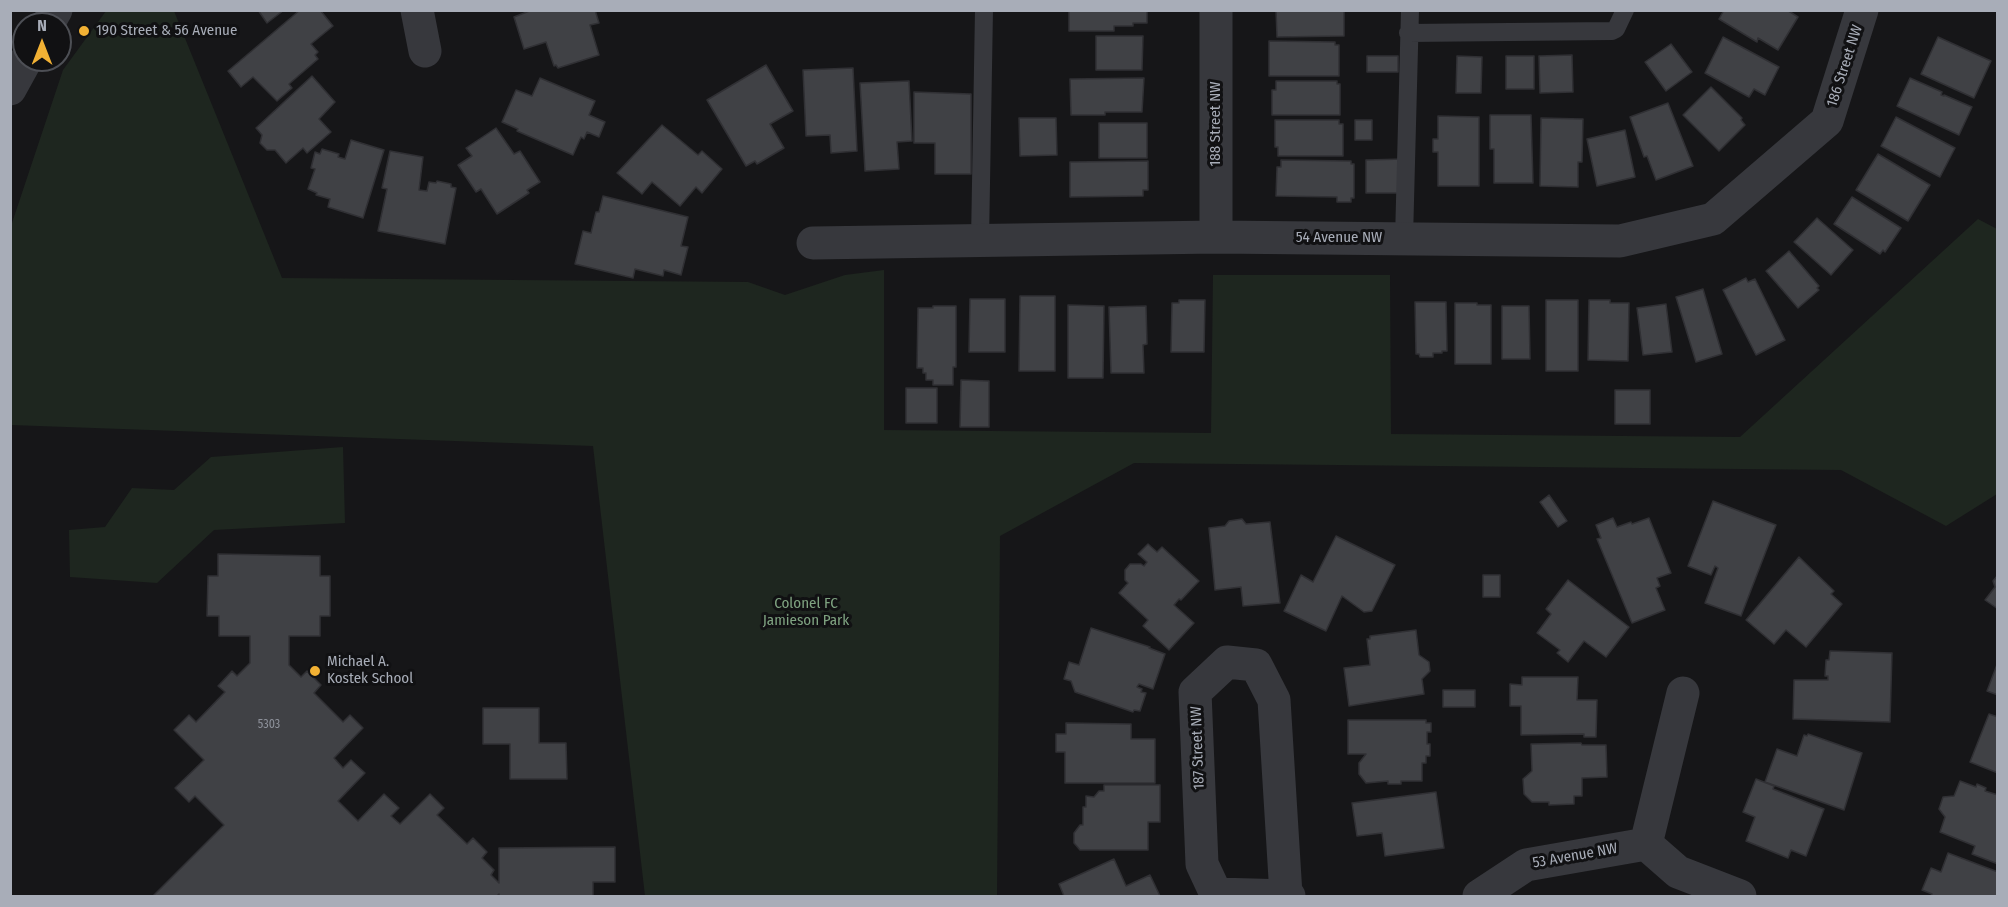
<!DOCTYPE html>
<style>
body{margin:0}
#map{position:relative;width:2008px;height:907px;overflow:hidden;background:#161618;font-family:"Fira Sans Condensed",sans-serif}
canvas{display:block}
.frame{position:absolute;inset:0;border:12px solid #a8adb8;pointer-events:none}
.north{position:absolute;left:12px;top:12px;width:60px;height:60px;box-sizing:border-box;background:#111113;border:2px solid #4d4f55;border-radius:50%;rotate:0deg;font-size:16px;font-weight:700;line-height:24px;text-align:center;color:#a8adb8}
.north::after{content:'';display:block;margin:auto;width:21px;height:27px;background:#f2b134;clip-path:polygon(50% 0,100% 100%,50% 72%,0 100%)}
</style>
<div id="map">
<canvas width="2008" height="907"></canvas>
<div class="frame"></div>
<div class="north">N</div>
</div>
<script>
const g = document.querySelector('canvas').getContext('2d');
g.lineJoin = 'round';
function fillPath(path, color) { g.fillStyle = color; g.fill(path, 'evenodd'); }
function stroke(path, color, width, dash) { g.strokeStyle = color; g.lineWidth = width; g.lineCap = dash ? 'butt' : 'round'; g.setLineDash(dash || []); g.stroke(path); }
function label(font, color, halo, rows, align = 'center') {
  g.font = font + ' "Fira Sans Condensed",sans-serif'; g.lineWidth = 6; g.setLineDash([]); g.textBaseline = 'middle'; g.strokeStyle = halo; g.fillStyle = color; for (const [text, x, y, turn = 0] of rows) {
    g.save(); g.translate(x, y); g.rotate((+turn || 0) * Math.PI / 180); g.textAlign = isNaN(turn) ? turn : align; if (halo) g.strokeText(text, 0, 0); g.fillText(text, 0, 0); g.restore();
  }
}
const green = new Path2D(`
 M106 11H174L282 278 748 282 785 295 845 275 884 270V430L1211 433 1213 275H1390L1391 434 1740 437 1978 219 1997 229V494L1946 526 1841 470 1134 463 1000 536 997 896H645L593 446 11 425V226L63 70Z
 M343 447 345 523 214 530 157 583 70 577 69 530 105 527 132 488 174 490 211 457Z`);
const building = new Path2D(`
 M258 10H284L267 23Z
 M300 10H320L333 26 311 44 318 52 315 55 318 59 289 84 292 88 277 101 253 77 241 87 228 71Z
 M532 10H595L599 23 590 25 599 55 558 68 556 65 554 66 546 42 524 49 514 17Z
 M1069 10H1147V23H1133V26H1114V31H1069Z
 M1276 10H1344V36L1277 37Z
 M1724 10H1787L1798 17 1778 50 1758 38 1757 42 1719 19Z
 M1096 36H1143L1142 70H1096Z
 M1723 37 1779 67 1765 95 1754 89 1749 97 1705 73Z
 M1938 37 1991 61 1974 98 1921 74Z
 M1269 41 1335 42V45H1339V76H1269Z
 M1671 44 1692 72 1666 91 1645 62Z
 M1572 55 1573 92 1540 93 1539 56Z
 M1367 56H1398V72H1367Z
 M1457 56 1482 57 1481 93H1456Z
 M1506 56H1534V89H1506Z
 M766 65 793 111 770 124 784 148 757 164 755 161 746 166 707 100Z
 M853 68 857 151 831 153 830 135 806 136 803 70Z
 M312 76 335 102 319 119 331 132 307 153 303 148 286 163 275 150H267L260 143 262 135 256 128Z
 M540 78 595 101 589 115 605 122 599 137 587 132 584 139 581 137 573 155 517 131 518 129 502 122 516 90 532 96Z
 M1144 78 1142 112H1105V115H1071L1070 79Z
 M1910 78 1942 92 1941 95 1944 96V95L1972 107 1959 135 1897 106Z
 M909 81 912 141 897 142 899 169 865 171 860 83Z
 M1276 81H1337V84H1340V115H1272V90H1276Z
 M1711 87 1742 118 1741 120 1745 125 1719 151 1683 115Z
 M914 92 971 94V174H935V143H914Z
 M1668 103 1693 166 1656 180 1647 156 1644 157 1630 117Z
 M1490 115H1531L1533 183H1494V149H1490Z
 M1438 116 1479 117V186H1438V152H1433V139H1438Z
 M1896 117 1955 148 1940 177 1881 146Z
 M1019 118H1056L1057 155 1020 156Z
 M1541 118 1583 119 1582 162H1578V187L1540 186Z
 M1275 120H1339V124H1343V156H1278V147H1275Z
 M1355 120H1372V140H1355Z
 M1099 123H1147V158H1099Z
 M662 125 698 155 702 151 722 169 702 193 696 187 680 206 652 182 642 194 617 173Z
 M496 128 514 154 520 151 540 182 527 190 529 193 497 214 481 189 476 192 458 165 472 156 466 148Z
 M1625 130 1635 177 1597 186 1587 139Z
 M351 140 384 150 363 218 328 207 330 199 316 195 317 193 308 189 315 169 311 168 315 152 320 154 322 149 339 154 338 157 345 159Z
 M390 151 423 157 419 190 427 191 429 182 436 183 437 181 451 184V187L456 188 445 244 378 231 387 189 382 188Z
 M1878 154 1930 185 1908 221 1856 190Z
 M1404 159V193H1366V160Z
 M1281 160 1351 161V164H1354V198H1351V202H1337V197L1276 196 1277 167H1281Z
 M1148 161V190H1143V196L1070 197V162Z
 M603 196 688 217 681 246 688 247 681 275 664 270 663 276 635 269 633 278 575 264 583 231 591 233 596 212H599Z
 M1852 197 1901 228 1885 252 1883 250 1880 254 1834 224Z
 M1817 218 1853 250 1831 275 1794 242Z
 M1789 251 1819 286 1817 288 1819 290 1798 308 1766 271Z
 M1746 278 1748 282 1755 279 1785 340 1756 355 1723 290Z
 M1703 289 1722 354 1696 362 1676 297Z
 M1020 296H1055V371H1019Z
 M970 299H1005V352H969Z
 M1179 300H1205L1204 352H1171L1172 303H1179Z
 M1546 300H1578V371H1546Z
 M1589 300H1610V303H1629L1628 361 1588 360Z
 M1415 302H1446L1447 351H1442V353H1433V357H1420L1419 354H1416Z
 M1455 303H1477V305H1491V364H1455Z
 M1666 304 1672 352 1643 355 1637 308Z
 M1068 305 1104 306 1103 378H1068Z
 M933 306H956V367H953V385H933V380H926V373H923V368H917L918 308H933Z
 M1146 306 1147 344 1143 345 1144 373H1111L1109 307Z
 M1502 306H1529L1530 359H1502Z
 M961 380 989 381V427H960Z
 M906 388H937V423H906Z
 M1615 390H1650V424H1615Z
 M1549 495 1567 521 1558 527 1540 502Z
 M1713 501 1776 525 1741 616 1705 603 1718 568 1715 566 1711 575 1688 566Z
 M1613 518 1617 527 1631 522 1632 524 1649 518 1671 573 1657 578 1660 586 1656 588 1665 610 1632 623 1597 539 1601 538 1596 525Z
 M1242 519 1246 524 1270 522 1280 603 1243 606 1241 587 1215 590 1209 528 1225 526 1229 521Z
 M1336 536 1395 565 1372 611 1364 612 1342 596 1326 631 1284 611 1301 575 1313 582Z
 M1148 544 1157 552 1162 547 1199 581 1181 600 1179 599 1174 605 1194 623 1169 650 1143 626 1148 620 1119 593 1128 583 1125 580V570L1130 564H1141L1144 566 1147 562 1138 554Z
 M218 554 320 556V576H330V616H320V636H289V665L301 677 307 671 321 685 314 693 343 722 350 715 363 728 334 758 343 768 351 760 365 773 338 801 358 821 384 794 399 808 391 816 400 824 430 794 444 808 437 815 467 844 473 838 487 852 482 858 494 870 491 875 499 883V848L615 847V882H593V896H499V894L497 896H153L224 825 195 796 189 802 175 788 204 760 174 730 189 715 196 722 225 692 218 686 232 671 237 676 250 663V636H219V616H207L208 576H218Z
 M1799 557 1834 591 1831 594 1842 604 1806 647 1786 630 1774 644 1746 620Z
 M1483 575H1500V597H1483Z
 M1998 575V609L1985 600 1995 587 1993 581Z
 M1568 580 1629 627 1606 657 1584 641 1568 662 1557 653 1560 650 1537 633 1551 614 1546 609Z
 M1091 628 1150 647 1149 648 1165 654 1153 689 1139 684 1137 687 1142 689 1141 692 1146 693 1140 711 1134 710 1133 712 1075 692 1071 681 1064 679 1069 662 1079 665Z
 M1416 630 1419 655 1429 662 1430 671 1422 679 1424 694 1349 706 1344 668 1370 665 1367 639H1370V636Z
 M1830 651 1892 653 1890 722 1793 719 1794 680H1828V676H1825L1826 660H1829Z
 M1998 662V695L1987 691Z
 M1522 677H1578L1577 700H1597L1596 737H1584V734L1521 735V706H1510V684L1522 685Z
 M1443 690H1475V707H1443Z
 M483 708H539V743H566L567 779H510V744H483Z
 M1989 714 1998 717V773L1970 762Z
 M1348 720H1426V723H1431V732H1427V744H1430V756H1426V763H1422V781H1401V784H1388V781L1366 783 1359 774V763L1366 754H1348Z
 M1066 723 1131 724V739H1155V783H1065V752H1056V734H1066Z
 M1808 734 1862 753 1844 810 1765 782 1777 749 1797 756 1804 735 1807 736Z
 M1581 743 1582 745H1606L1607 777 1582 778V796H1574V804L1549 805V802H1532L1524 794 1523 779 1532 771 1531 744Z
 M1756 779 1774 786 1773 789 1824 809 1806 856 1791 850 1788 858 1746 841 1755 817 1743 812Z
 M1960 781 1976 787 1977 784 1986 788 1985 791 1998 795V864L1972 854 1975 846 1940 832 1945 817 1939 809 1943 797 1954 796Z
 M1104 785H1160V822H1148V850H1080L1074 843V833L1080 825H1083V807H1086V796L1094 797 1099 791H1104Z
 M1436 792 1444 848 1385 856 1382 833 1357 836 1352 803Z
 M1948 853 1998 872V896H1931L1932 894 1922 890 1931 868 1941 872Z
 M1114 859 1126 886 1150 875 1160 896H1064L1059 884Z`);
const service = new Path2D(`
 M1408 33 1612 31 1616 29 1625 10
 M1404 239 1410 10
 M980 241 984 10`);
const minor = new Path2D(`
 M417 10 425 51
 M1216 10V237
 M813 243 1216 237 1620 241 1713 219 1827 121 1862 10
 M1646 844 1683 693
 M1646 844 1678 872 1740 896
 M1286 895 1274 700 1256 665 1227 662 1195 692 1202 864 1216 894 1289 896
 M1479 896 1526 865 1646 844`);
const tertiary = new Path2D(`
 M48 24 56 10
 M10 89 26 60`);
const markers = [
 [84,31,6,"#f2b134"],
 [315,671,6,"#f2b134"]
];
const numberNames = [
 ["5303",269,725]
];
const poiNames = [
 ["190 Street & 56 Avenue",96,31],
 ["Michael A.",327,662],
 ["Kostek School",327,679]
];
const streetNames = [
 ["186 Street NW",1845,66,-72],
 ["188 Street NW",1216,124,-90],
 ["54 Avenue NW",1339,238],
 ["187 Street NW",1198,748,-92],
 ["53 Avenue NW",1575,856,-10]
];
const parkNames = [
 ["Colonel FC",806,604],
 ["Jamieson Park",806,621]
];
fillPath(green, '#1e261f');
fillPath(building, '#404145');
stroke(building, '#303034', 1.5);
stroke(service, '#37383d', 18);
stroke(minor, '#37383d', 33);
stroke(tertiary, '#37383d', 33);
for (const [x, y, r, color] of markers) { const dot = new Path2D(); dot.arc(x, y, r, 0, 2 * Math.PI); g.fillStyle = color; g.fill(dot); stroke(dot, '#111113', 2); }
label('12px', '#8e929b', null, numberNames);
label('15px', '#a8adb8', '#111113', poiNames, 'left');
label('15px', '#a8adb8', '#111113', streetNames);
label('15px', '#7fa381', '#111113', parkNames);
</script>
